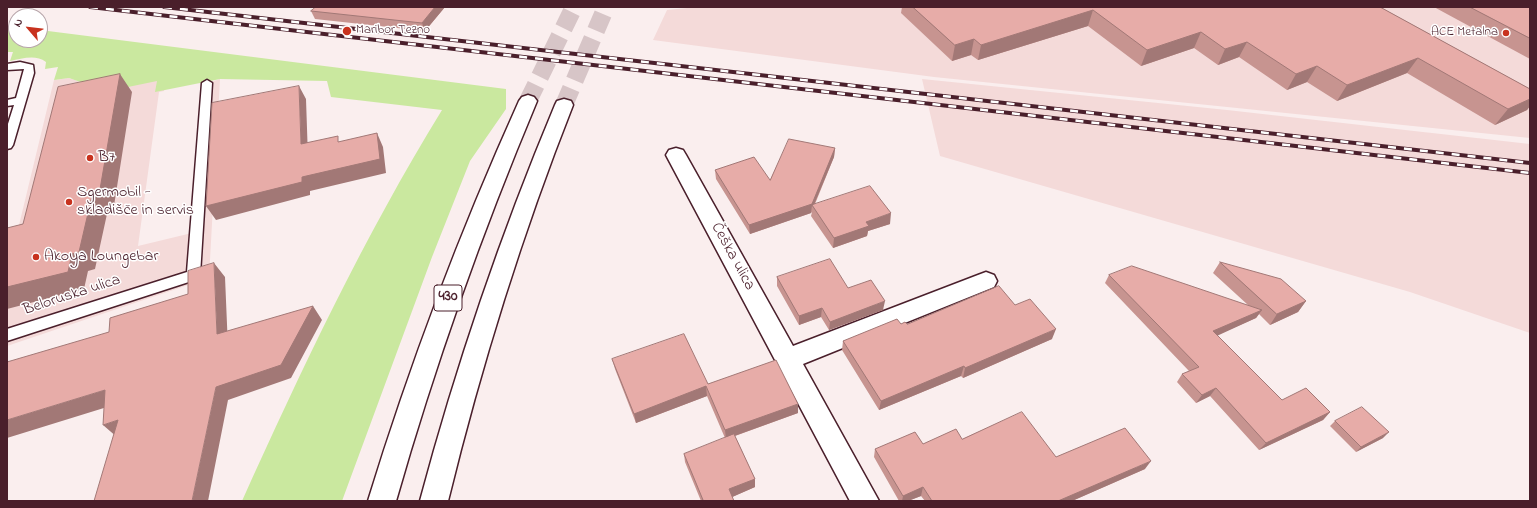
<!DOCTYPE html>
<meta charset="utf-8">
<style>
body{margin:0}
#map{position:relative;width:1537px;height:508px;overflow:hidden;background:#faeeee;font-family:"Indie Flower",sans-serif}
canvas{display:block}
.frame{position:absolute;inset:0;border:8px solid #4a1f2b;pointer-events:none}
.north{position:absolute;left:8px;top:8px;width:40px;height:40px;box-sizing:border-box;background:#fff;border:1px solid #b7a5aa;border-radius:50%;rotate:298deg;font-size:11px;font-weight:700;line-height:16px;text-align:center;color:#4a1f2b}
.north::after{content:'';display:block;margin:auto;width:14px;height:18px;background:#c8321e;clip-path:polygon(50% 0,100% 100%,50% 72%,0 100%)}
</style>
<div id="map">
<canvas width="1537" height="508"></canvas>
<div class="frame"></div>
<div class="north">N</div>
</div>
<script>
const g = document.querySelector('canvas').getContext('2d');
g.lineJoin = 'round';
function fillPath(path, color) { g.fillStyle = color; g.fill(path, 'evenodd'); }
function stroke(path, color, width, dash) { g.strokeStyle = color; g.lineWidth = width; g.lineCap = dash ? 'butt' : 'round'; g.setLineDash(dash || []); g.stroke(path); }
function label(font, color, halo, rows, align = 'center') {
  g.font = font + ' "Indie Flower",sans-serif'; g.lineWidth = 3; g.setLineDash([]); g.textBaseline = 'middle'; g.strokeStyle = halo; g.fillStyle = color; for (const [text, x, y, turn = 0] of rows) {
    g.save(); g.translate(x, y); g.rotate((+turn || 0) * Math.PI / 180); g.textAlign = isNaN(turn) ? turn : align; if (halo) g.strokeText(text, 0, 0); g.fillText(text, 0, 0); g.restore();
  }
}
const built = new Path2D(`
 M697 7H1530V138L934 77 653 40 667 10Z
 M166 72 164 91 159 92 138 246 196 232 207 83 220 79 209 278 7 346V275L54 80 69 78 86 84Z
 M922 79 1227 110 1530 144V333L1410 292 940 156Z`);
const green = new Path2D(`
 M7 26 16 27V40H40V30L506 89V109L470 161 432 257 342 501H242C302 368 365 235 442 110L331 97 327 81 220 79 155 92 157 81 128 87 86 84 69 78 54 80 58 67 45 69 46 62C35 54 22 59 10 61L13 52H7Z`);
const highwayTunnel = new Path2D(`
 M528 101 574 7
 M564 105 606 7`);
const lane = new Path2D(`
 M20 62 33 65 34 73 13 145 11 148 7 149V127L14 105 7 106V100L16 98 24 69 7 70V64Z
 M207 80 212 83 200 275 198 279 7 341V329L187 272 202 83Z`);
const street = new Path2D(`
 M676 148 683 150 686 155 793 346 978 275 986 272 994 275 997 281 994 287 803 364 879 501H850L666 155 669 150Z`);
const highway = new Path2D(`
 M528 95 534 97 537 101C482 232 435 364 396 501H368C410 364 460 232 519 101L522 97Z
 M564 99 571 101 573 105C522 234 481 366 448 501H420C456 366 501 234 555 105L557 101Z`);
const rail = new Path2D(`
 M90 7 1530 173
 M164 7 1530 163`);
const wall = new Path2D(`
 M445 7 425 31 315 19 311 11Z
 M902 7H1380L1530 89V106L1527 110 1495 125 1407 73 1337 101 1307 82 1287 90 1239 57 1218 65 1194 48 1141 66 1088 26 978 60 971 55 952 61 901 13Z
 M1434 7H1530V59Z
 M835 148 834 157 815 204 890 224 868 231 867 236 833 248 811 216 812 212 811 213 750 234 716 179 715 170 770 180Z
 M1220 262 1306 301 1298 312 1270 325 1259 314 1256 318 1217 335 1282 400 1330 412 1323 420 1259 450 1210 396 1196 403 1177 382 1182 374 1189 371 1105 283 1109 275 1248 305 1213 273Z
 M777 277 848 288 883 310 829 330 821 317 799 325 777 286Z
 M1015 305 1052 339 963 378 961 376 879 410 842 350 843 341 907 324Z
 M612 359 708 384 798 404V413L735 436 755 479V487L732 497 701 501 685 462 684 454 725 438 707 396 636 423 615 369Z
 M1335 421 1383 438 1356 452 1330 426Z
 M962 439 1056 457 1145 469 1072 501H925L921 496 908 501H899L874 457 875 449 923 444Z`);
const shadedWall = new Path2D(`
 M435 7H445L425 31 422 23Z
 M1093 10 1088 26 978 60 981 45Z
 M1201 32 1194 48 1141 66 1147 50Z
 M974 39 971 55 952 61 955 45Z
 M1247 42 1239 57 1218 65 1225 49Z
 M1418 58 1407 73 1337 101 1347 85Z
 M1317 66 1307 82 1287 90 1296 74Z
 M120 74 132 92 113 212 107 214 95 269 88 271 84 289 7 309V287L72 254Z
 M299 86 306 99 308 158 301 144Z
 M1530 99V106L1527 110 1495 125 1508 109Z
 M377 133 383 147 386 173 310 191V195L216 220 206 206 302 177Z
 M835 148 834 157 813 207 812 205 811 213 750 234 749 225Z
 M891 213 890 224 868 231 867 236 833 248 834 238 866 222Z
 M214 263 225 277 228 348 217 334Z
 M885 301 883 310 829 330 830 322Z
 M1306 301 1298 312 1270 325 1277 314Z
 M313 306 322 320 291 378 228 400 208 501H192L216 387Z
 M822 308 821 317 799 325V316Z
 M1262 310 1256 318 1208 340 1213 331Z
 M1056 329 1052 339 963 378 965 368Z
 M964 366 961 376 879 410 881 401Z
 M706 386 707 396 636 423 634 414Z
 M1216 388 1210 396 1196 403 1202 395Z
 M105 390 120 403 7 438V420Z
 M798 404V413L726 439 725 430Z
 M1330 412 1323 420 1259 450 1266 443Z
 M118 420V438L103 425Z
 M1389 432 1383 438 1356 452 1361 447Z
 M1151 461 1145 469 1072 501H1058Z
 M755 479V487L730 498 729 489Z
 M923 487 921 496 908 501H902L903 496Z`);
const building = new Path2D(`
 M316 7H435L422 23 311 11Z
 M913 7H1380L1530 89V99L1508 109 1418 58 1347 85 1317 66 1296 74 1247 42 1225 49 1201 32 1147 50 1093 10 981 45 974 39 955 45Z
 M1470 7H1530V38Z
 M120 74 99 195 92 196 79 252 72 254 68 272 7 287V228L23 224 58 87Z
 M299 86 301 144 338 136V142L377 133 380 159 302 177V182L206 206 212 103Z
 M789 139 835 148 812 204 749 225 715 170 754 157 770 180Z
 M870 186 891 213 866 222 869 226 834 238 812 205Z
 M830 259 848 288 871 280 885 301 830 322 822 308 799 316 777 277Z
 M1220 262 1281 279 1306 301 1277 314Z
 M214 263 217 334 313 306 281 365 216 387 192 501H94L118 420 103 425 105 390 7 420V362L109 332 110 318 188 294V271Z
 M1132 266 1262 310 1213 331 1282 400 1306 388 1330 412 1266 443 1216 388 1202 395 1182 374 1199 367 1109 275Z
 M999 286 1015 305 1030 299 1056 329 965 368 964 366 881 401 843 341 897 319 901 324 905 322 907 324Z
 M684 334 708 384 776 360 798 404 725 430 706 386 634 414 612 359Z
 M1362 407 1389 432 1361 447 1335 421Z
 M1022 412 1056 457 1125 428 1151 461 1058 501H932L923 487 903 496 875 449 915 432 923 444 956 429 962 439Z
 M734 434 755 479 729 489 734 501H700L703 500 684 454Z`);
const markers = [
 [347,31,5,"#c8321e"],
 [1506,33,4,"#c8321e"],
 [90,158,4,"#c8321e"],
 [69,202,4,"#c8321e"],
 [36,257,4,"#c8321e"]
];
const farPoinames = [
 ["Maribor Tezno",356,31],
 ["ACE Metalna",1498,33,"right"]
];
const shields = [
 [448,298,28]
];
const shieldNames = [
 ["430",448,298]
];
const poiNames = [
 ["B7",98,158],
 ["Sgermobil -",77,193],
 ["skladišče in servis",77,211],
 ["Akoya Loungebar",44,257]
];
const streetNames = [
 ["Češka ulica",732,257,61],
 ["Beloruska ulica",72,296,-18]
];
fillPath(built, '#f4dad9');
fillPath(green, '#cae89f');
stroke(highwayTunnel, '#d7c5c7', 18, [18, 9]);
stroke(lane, '#4a1f2b', 3);
stroke(street, '#4a1f2b', 3);
stroke(highway, '#4a1f2b', 3);
fillPath(lane, '#fff');
fillPath(street, '#fff');
fillPath(highway, '#fff');
stroke(rail, '#4a1f2b', 4);
stroke(rail, '#fff', 2.5, [8]);
fillPath(wall, '#c79490');
fillPath(shadedWall, '#a27876');
fillPath(building, '#e7aca8');
stroke(building, '#a27876', 1);
for (const [x, y, r, color] of markers) { const dot = new Path2D(); dot.arc(x, y, r, 0, 2 * Math.PI); g.fillStyle = color; g.fill(dot); stroke(dot, '#fff', 1.5); }
label('13px', '#4a1f2b', '#fff', farPoinames, 'left');
for (const [x, y, w] of shields) { const box = new Path2D(); box.roundRect(x - w / 2, y - 13, w, 26, 3); g.fillStyle = '#fff'; g.fill(box); stroke(box, '#4a1f2b', 1); }
label('bold 15px', '#4a1f2b', null, shieldNames);
label('16px', '#4a1f2b', '#fff', poiNames, 'left');
label('16px', '#4a1f2b', '#fff', streetNames);
</script>
